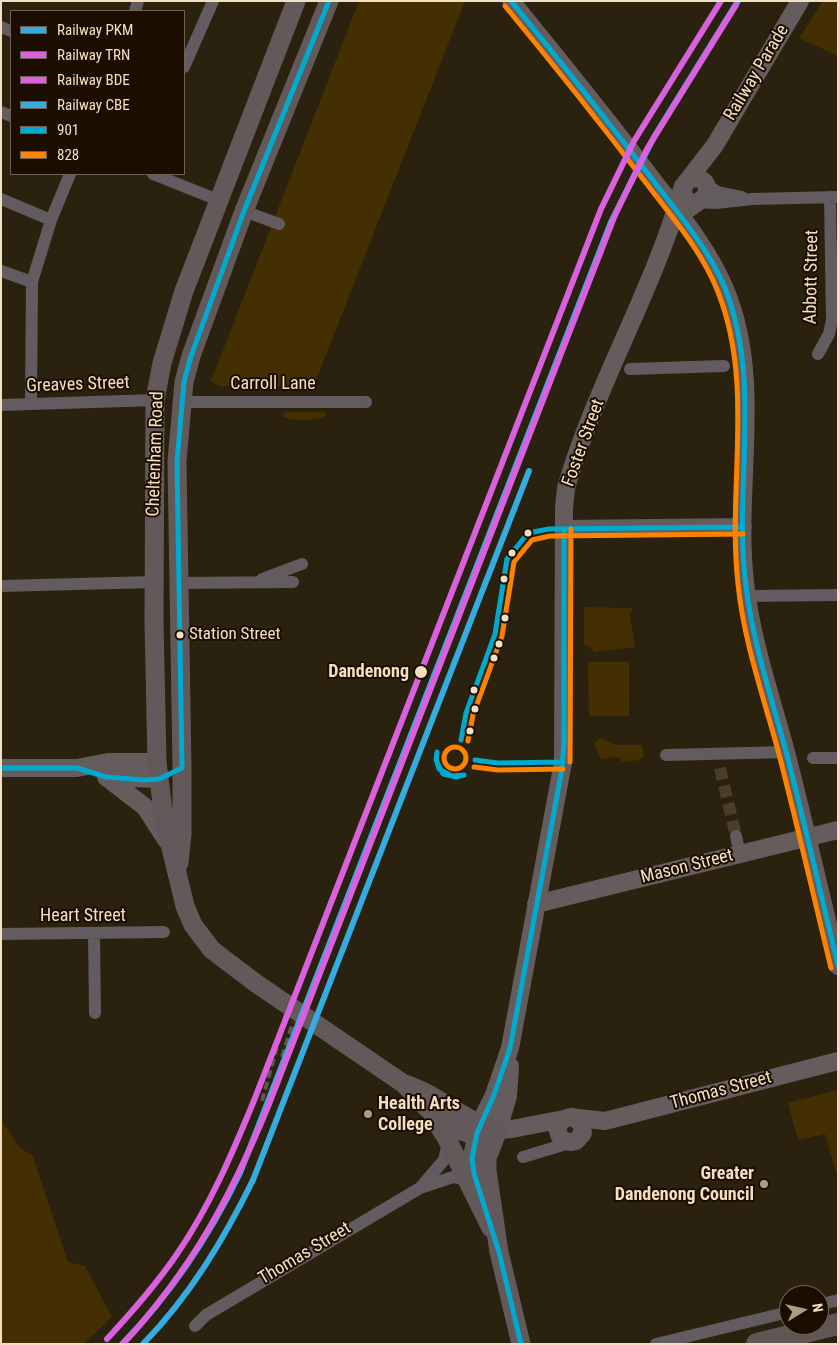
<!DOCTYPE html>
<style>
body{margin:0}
#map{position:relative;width:839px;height:1345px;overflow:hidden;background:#2a210e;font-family:"Roboto Condensed",sans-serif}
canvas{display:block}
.frame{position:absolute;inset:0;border:2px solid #f3e0c1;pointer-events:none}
.legend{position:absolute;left:10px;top:10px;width:175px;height:165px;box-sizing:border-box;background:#1b0e00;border:1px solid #71624d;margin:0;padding:6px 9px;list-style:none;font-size:15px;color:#f3e0c1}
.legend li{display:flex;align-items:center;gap:10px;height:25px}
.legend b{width:25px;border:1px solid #71624d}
.north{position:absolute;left:779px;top:1285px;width:50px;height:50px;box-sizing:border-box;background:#1b0e00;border:1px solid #71624d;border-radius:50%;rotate:81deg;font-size:14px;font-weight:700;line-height:20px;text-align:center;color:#f3e0c1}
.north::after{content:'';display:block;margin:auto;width:18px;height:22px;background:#ad9d82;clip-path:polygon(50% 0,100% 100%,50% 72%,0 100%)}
</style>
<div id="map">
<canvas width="839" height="1345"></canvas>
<div class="frame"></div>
<ul class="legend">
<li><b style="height:6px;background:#34ace1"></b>Railway PKM</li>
<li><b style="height:6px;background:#d961df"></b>Railway TRN</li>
<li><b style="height:6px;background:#d961df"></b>Railway BDE</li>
<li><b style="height:6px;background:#34ace1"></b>Railway CBE</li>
<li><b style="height:6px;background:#00a9ce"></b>901</li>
<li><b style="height:6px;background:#ff8200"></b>828</li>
</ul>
<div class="north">N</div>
</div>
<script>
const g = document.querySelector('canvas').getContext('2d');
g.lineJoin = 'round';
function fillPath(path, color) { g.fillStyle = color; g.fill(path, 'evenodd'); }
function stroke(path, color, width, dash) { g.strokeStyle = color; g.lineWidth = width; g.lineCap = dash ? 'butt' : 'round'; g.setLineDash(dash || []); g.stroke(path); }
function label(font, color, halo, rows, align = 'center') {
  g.font = font + ' "Roboto Condensed",sans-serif'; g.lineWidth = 4; g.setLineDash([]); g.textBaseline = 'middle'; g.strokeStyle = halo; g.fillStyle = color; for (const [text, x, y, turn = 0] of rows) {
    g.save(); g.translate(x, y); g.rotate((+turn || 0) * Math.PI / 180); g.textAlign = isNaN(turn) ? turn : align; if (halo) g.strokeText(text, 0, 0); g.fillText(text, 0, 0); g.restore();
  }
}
const green = new Path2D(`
 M359 1H465L313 388 219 386 211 381Z
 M823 1H838V56L799 38Z
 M286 412H323L327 415C318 421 290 422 282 416Z
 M584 607 633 608 630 614 635 647 595 652 584 644Z
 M588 662H629V716H589Z
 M601 738 617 745H642L644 756 640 760 623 762 618 757 601 759 594 744Z
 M838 1090V1171L836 1172 825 1134 798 1140 788 1103Z
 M1 1120 20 1148 32 1155 68 1262 85 1266 112 1317 84 1344H1Z`);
const streetTunnel = new Path2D(`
 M720 768 736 836`);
const street = new Path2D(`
 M135 11 138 1
 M1 27 11 31
 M184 67 213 1
 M1 112 11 116
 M153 174 218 200
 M705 184 718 192 742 197
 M1 199 51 220
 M698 202 716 203 752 199 838 197
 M244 211 279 224
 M1 271 32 282
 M818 354 829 334 832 320 830 197
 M630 369 724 366
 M181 402H366
 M31 404 32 282 51 220 70 174
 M1 405 155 400
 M262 579 302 564
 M180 583 293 582
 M1 586 153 582
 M747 596 838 595
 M666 755 786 752
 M813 758H838
 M736 836 740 854
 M94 933 95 1013
 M1 934 164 932
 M523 1157 573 1142
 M420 1188 444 1160 448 1143
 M819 1305 838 1300
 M195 1326 206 1315 420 1188 453 1177 466 1180
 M656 1344 789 1312`);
const secondary = new Path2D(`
 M511 1C559 60 607 119 652 179 679 214 708 248 725 289 764 381 734 485 745 582 751 640 772 699 787 756 805 826 821 896 838 966
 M686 182C696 174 711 180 706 194 703 201 692 205 687 210
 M696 203C684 203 681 193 685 184L715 145 800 1
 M564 529 743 527
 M1 768H77L108 762H157
 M106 777 145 807 167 841
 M108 777 159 779
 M536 904 838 830
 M510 1066 508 1096 498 1130 512 1129 564 1119
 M573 1117 581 1123 583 1133 576 1141C557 1147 550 1121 570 1117L605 1121 838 1061
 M480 1123 494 1095 510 1048 563 762 564 508 566 488C596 384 654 290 683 186`);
const primary = new Path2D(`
 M296 1 184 291 162 363 155 400 154 621 157 762 164 819 185 906 193 925 212 950 257 984 404 1084 427 1108 456 1129 476 1136 497 1132
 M179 863 182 834V768L177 461 184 382 191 356 244 211 329 1
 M405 1084C438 1094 467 1124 498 1130L487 1158V1171L499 1252 521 1344
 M433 1117 446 1137 491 1228
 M477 1185 472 1158 480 1124`);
const highway = new Path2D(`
 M757 1344 838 1324`);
const rail = new Path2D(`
 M282 1057 293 1022
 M262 1101 288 1007`);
const bus1 = new Path2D(`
 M511 1C559 60 606 119 652 179 678 213 708 248 725 288 763 384 733 487 746 586 753 644 772 699 787 755 805 825 821 895 838 965
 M461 740 466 713 495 634 507 559 528 533 549 529 743 527
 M437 752 436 759 439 769 452 776 464 775
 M437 752 436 760 443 774 456 777 464 775
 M475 760 498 763 563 762
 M1 768H77L106 777 144 780 159 779 182 768 177 461 184 382 191 356 244 211 329 1
 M521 1344 499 1252 474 1174 472 1158 477 1133 494 1095 510 1048 562 769 564 742V529`);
const bus2 = new Path2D(`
 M505 6C553 64 600 123 646 183 672 217 702 251 718 292 755 386 727 487 738 584 744 644 765 701 780 758 798 828 814 898 831 968
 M468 741 473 715 502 636 514 562 532 540 550 536 743 534
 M444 758a11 11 0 1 1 22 0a11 11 0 1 1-22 0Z
 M570 762 571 529
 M474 767 498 770 563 769`);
const rail1 = new Path2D(`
 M122 1344C172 1293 209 1237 240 1173L611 222 654 137 738 1`);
const rail2 = new Path2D(`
 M123 1344C192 1269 231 1197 269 1104L615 215 647 149 736 5`);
const rail3 = new Path2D(`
 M107 1339C132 1312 156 1285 177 1254 210 1206 233 1152 255 1098L601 209 634 141 721 1`);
const rail4 = new Path2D(`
 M143 1344C190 1296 224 1239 253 1180L529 471`);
const markers = [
 [528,533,4.5,"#f3e0c1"],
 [512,553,4.5,"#f3e0c1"],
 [504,579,4.5,"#f3e0c1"],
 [505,618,4.5,"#f3e0c1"],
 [180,635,4.5,"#f3e0c1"],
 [499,644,4.5,"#f3e0c1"],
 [494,658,4.5,"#f3e0c1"],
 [421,672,7,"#f3e0c1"],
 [474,690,4.5,"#f3e0c1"],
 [475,709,4.5,"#f3e0c1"],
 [470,731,4.5,"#f3e0c1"],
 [368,1114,5,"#ad9d82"],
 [764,1184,5,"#ad9d82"]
];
const busNames = [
 ["Station Street",189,635]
];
const streetNames = [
 ["Railway Parade",757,73,-59],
 ["Abbott Street",812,277,-89],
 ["Carroll Lane",273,384],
 ["Greaves Street",78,385,-2],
 ["Foster Street",584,443,-70],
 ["Cheltenham Road",156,454,-88],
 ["Mason Street",687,867,-14],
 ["Heart Street",83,916],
 ["Thomas Street",721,1091,-15],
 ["Thomas Street",305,1254,-31]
];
const stopNames = [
 ["Dandenong",409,672]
];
const poiNames = [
 ["Health Arts",378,1104],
 ["College",378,1125],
 ["Greater",754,1174,"right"],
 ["Dandenong Council",754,1195,"right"]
];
fillPath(green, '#442f02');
stroke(streetTunnel, '#483e29', 12, [12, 6]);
stroke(street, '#625b5f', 12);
stroke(secondary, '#655c5e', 18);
stroke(primary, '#63595a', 19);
stroke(highway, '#605754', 22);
stroke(rail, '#5f574f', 4, [8, 4]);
stroke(bus1, '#00a9ce', 5);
stroke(bus2, '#ff8200', 5);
stroke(rail1, '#34ace1', 6);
stroke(rail2, '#d961df', 6);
stroke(rail3, '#d961df', 6);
stroke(rail4, '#34ace1', 6);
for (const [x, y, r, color] of markers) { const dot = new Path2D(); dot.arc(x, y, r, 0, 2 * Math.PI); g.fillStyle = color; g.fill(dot); stroke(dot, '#1b0e00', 2); }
label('17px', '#f3e0c1', '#1b0e00', busNames, 'left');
label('18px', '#f3e0c1', '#1b0e00', streetNames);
label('bold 18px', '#f3e0c1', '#1b0e00', stopNames, 'right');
label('bold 18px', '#f3e0c1', '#1b0e00', poiNames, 'left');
</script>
